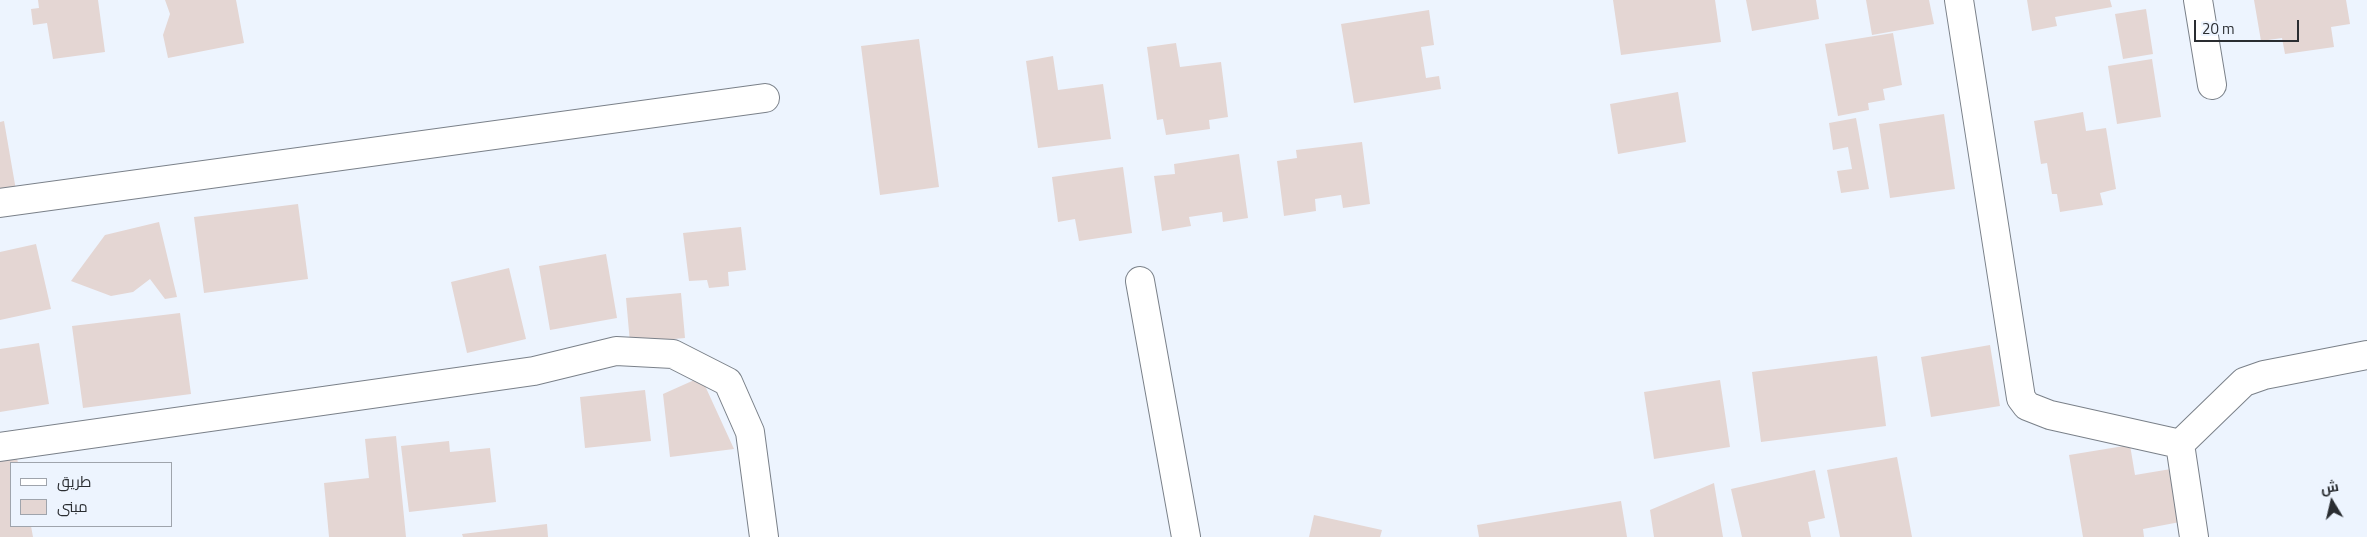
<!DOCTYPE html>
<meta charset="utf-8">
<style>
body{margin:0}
#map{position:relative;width:2367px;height:537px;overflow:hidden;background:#edf4fe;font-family:"Titillium Web",Cairo,sans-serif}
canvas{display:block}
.legend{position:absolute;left:10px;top:462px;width:162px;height:65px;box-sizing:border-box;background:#edf4fe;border:1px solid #9fa4ac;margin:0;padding:6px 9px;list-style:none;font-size:15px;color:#2a2d31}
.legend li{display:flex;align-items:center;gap:10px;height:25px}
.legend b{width:25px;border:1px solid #9fa4ac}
.north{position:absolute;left:2307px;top:477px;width:50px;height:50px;-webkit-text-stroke:4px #edf4fe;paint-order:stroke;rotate:351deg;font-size:14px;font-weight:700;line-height:20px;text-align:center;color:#2a2d31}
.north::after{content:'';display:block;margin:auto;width:18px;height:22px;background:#2a2d31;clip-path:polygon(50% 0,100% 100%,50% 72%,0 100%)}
.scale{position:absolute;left:2194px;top:20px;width:105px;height:22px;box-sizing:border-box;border:2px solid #2a2d31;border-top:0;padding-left:6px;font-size:15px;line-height:18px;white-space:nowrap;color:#2a2d31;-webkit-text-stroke:4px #edf4fe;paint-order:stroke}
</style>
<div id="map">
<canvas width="2367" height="537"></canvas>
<ul class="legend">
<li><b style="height:6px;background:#fff"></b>طريق</li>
<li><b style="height:14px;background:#e4d6d3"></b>مبنى</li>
</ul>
<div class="north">ش</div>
<div class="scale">20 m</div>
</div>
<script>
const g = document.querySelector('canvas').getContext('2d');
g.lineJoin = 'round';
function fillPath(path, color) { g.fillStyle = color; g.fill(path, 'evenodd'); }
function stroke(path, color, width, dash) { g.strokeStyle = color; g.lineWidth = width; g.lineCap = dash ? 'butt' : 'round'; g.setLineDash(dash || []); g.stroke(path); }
const building = new Path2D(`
 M38 0H98L105 52 53 59 47 23 33 25 31 9 39 8Z
 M165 0H236L244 43 168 58 163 35 170 14Z
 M1613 0H1715L1721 42 1621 55Z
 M1746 0H1816L1819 19 1752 31Z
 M1866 0H1929L1934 24 1872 35Z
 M2027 0H2110L2112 7 2055 17 2057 26 2032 31Z
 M2254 0H2346L2350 24 2331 27 2334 47 2285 54 2282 38 2261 41Z
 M2146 9 2153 54 2123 59 2115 14Z
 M1429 10 1434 45 1421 47 1426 78 1439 76 1441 89 1354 103 1341 24Z
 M1893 33 1902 85 1883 89 1885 100 1868 103 1869 110 1838 116 1825 44Z
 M919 39 939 187 880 195 861 46Z
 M1176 43 1180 67 1221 62 1228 117 1209 120 1210 129 1166 135 1163 119 1157 120 1147 47Z
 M1053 56 1058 90 1103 84 1111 139 1038 148 1026 61Z
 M2152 59 2161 117 2117 124 2108 66Z
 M1678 92 1686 142 1618 154 1610 104Z
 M2083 112 2086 131 2106 128 2116 189 2100 193 2103 205 2060 212 2057 194H2052L2047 163 2041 164 2034 121Z
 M1944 114 1955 189 1890 198 1879 124Z
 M1856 118 1869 189 1841 193 1837 171 1852 169 1848 147 1833 150 1829 123Z
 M4 121 17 196 0 199V122Z
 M1362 142 1370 204 1343 208 1341 195 1315 199 1316 211 1284 216 1277 161 1297 158 1296 150Z
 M1239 154 1248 218 1223 222 1222 212 1189 217 1191 226 1162 231 1154 176 1175 174 1174 164Z
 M1123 167 1132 233 1079 241 1075 219 1058 222 1052 177Z
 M298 204 308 279 204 293 194 217Z
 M159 222 177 297 165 299 150 279 133 292 111 296 71 281 105 235Z
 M741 227 746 270 728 272 729 286 709 288 707 280 689 281 683 233Z
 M36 244 51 309 0 320V252Z
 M606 254 617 318 550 330 539 266Z
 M509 268 526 339 467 353 451 282Z
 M681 293 685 338 630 343 626 298Z
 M180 313 191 394 83 408 72 326Z
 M39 343 49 404 0 412V349Z
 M1990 345 2000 406 1931 417 1921 357Z
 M1877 356 1886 426 1761 442 1752 372Z
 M701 377 734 449 670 457 663 394Z
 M1720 380 1730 447 1654 459 1644 392Z
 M645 390 651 441 585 448 580 397Z
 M396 436 406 537H329L324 483 369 478 365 439Z
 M449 441 450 452 490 448 496 502 409 512 401 446Z
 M2130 445 2135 475 2171 469 2180 522 2143 529 2144 537H2083L2069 455Z
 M15 448 18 463H11V526H31L33 537H0V451Z
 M1897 457 1912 537H1840L1827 470Z
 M1815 470 1825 518 1808 522 1811 537H1742L1731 489Z
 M1714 483 1723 537H1654L1650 510Z
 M1621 501 1627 537H1479L1477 525Z
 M1314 515 1382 530 1380 537H1309Z
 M547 524 548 537H463L462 534Z`);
const minor = new Path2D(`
 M1959 0 2021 398 2027 406 2050 415 2180 444 2194 537
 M2198 0 2212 85
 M0 203 765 98
 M1140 281 1186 537
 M2180 444 2244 382 2264 375 2367 355
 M0 447 534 371 616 351 673 354 728 382 750 432 764 537`);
fillPath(building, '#e4d6d3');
stroke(minor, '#7a8089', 30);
stroke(minor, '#fff', 28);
</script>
